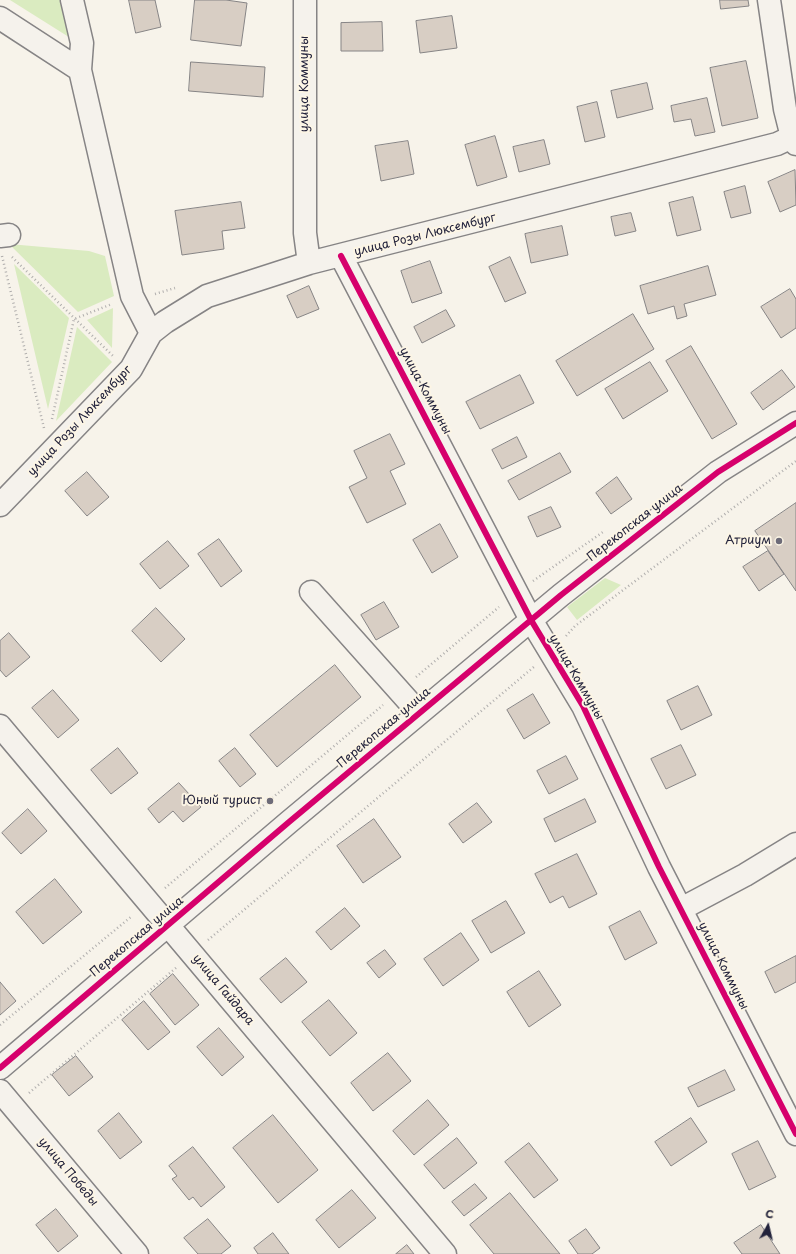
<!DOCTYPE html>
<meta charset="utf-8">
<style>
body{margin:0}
#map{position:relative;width:796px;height:1254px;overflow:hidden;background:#f7f3ea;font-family:"Playpen Sans",sans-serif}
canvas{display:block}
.north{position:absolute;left:748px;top:1206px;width:40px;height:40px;-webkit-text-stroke:3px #fcf5e5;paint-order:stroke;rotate:8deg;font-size:11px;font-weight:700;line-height:16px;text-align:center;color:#22223b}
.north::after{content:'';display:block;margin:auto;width:14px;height:18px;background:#22223b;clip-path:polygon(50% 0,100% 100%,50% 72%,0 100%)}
</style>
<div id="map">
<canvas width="796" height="1254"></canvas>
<div class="north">С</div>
</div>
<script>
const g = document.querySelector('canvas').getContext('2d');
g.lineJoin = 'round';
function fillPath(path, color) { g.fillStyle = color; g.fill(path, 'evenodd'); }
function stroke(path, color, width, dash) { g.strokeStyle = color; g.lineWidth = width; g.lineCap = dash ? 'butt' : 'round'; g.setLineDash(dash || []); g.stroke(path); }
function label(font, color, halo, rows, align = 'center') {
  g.font = font + ' "Playpen Sans",sans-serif'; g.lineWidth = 4; g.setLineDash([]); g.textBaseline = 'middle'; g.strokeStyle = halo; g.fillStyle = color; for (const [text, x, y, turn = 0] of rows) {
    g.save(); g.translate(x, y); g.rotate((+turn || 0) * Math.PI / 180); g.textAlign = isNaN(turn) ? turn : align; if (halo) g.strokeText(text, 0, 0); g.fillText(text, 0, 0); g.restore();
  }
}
const green = new Path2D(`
 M10 0H63L72 39Z
 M9 244 89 251 105 256 114 296 78 312Z
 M14 264 69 318 48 409Z
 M113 308 112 348 87 320Z
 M77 327 112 362 56 421Z
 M605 578 621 585 577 620 567 607Z`);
const building = new Path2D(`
 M129 0H155L161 27 136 33Z
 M195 0H226L247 3 241 46 191 40Z
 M720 0H748L749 6 721 9Z
 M452 16 457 48 420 53 416 21Z
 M382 22 383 51H341V23Z
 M746 61 758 118 722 126 710 68Z
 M191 62 265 67 263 97 189 91Z
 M647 83 653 109 617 118 611 91Z
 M707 98 715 132 695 136 691 119 674 122 671 106Z
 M597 102 605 137 585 142 577 107Z
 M495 136 507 177 477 186 465 145Z
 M544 140 550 164 519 172 513 147Z
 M408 141 414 174 381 181 375 146Z
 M795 170 796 205 780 212 768 182Z
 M745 186 751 213 731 218 724 192Z
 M693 197 701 230 677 236 669 203Z
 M241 202 245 228 222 231 224 249 182 255 175 211Z
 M631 213 636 231 615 236 611 217Z
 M562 226 568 255 531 263 525 234Z
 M510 257 526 293 505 302 489 267Z
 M430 261 442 293 412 303 401 271Z
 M708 266 716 295 684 304 687 316 677 319 674 306 648 314 640 286Z
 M309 286 319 309 297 318 287 296Z
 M790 289 796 299V328L781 338 761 307Z
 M446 310 455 326 422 343 414 327Z
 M633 314 654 349 577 396 556 361Z
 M691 346 737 424 712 439 666 361Z
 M650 362 668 391 623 419 605 389Z
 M782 370 795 387 763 410 751 393Z
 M520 375 534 403 480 429 466 402Z
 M390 434 405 464 390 471 406 504 367 523 349 487 367 478 354 451Z
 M517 437 527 457 502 469 492 450Z
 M560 453 571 472 519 500 508 481Z
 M87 472 109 497 87 516 65 491Z
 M617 477 632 499 611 514 596 493Z
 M796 503V591L755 531Z
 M551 507 561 527 537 537 528 517Z
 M440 524 458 557 432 573 413 540Z
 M219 539 242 571 221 587 198 554Z
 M168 541 189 566 160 589 140 564Z
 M768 551 784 574 759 591 743 567Z
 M384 602 399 627 376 640 361 615Z
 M156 608 185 639 161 662 132 631Z
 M9 633 30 657 6 677 0 670V641Z
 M335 665 361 697 277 767 250 735Z
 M698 686 712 715 681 730 667 701Z
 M53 690 79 720 58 738 32 708Z
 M533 694 550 723 524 739 507 710Z
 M681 745 696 775 666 789 651 759Z
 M118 748 138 773 111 794 91 770Z
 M235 748 256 774 240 787 219 761Z
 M566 756 578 779 549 794 537 771Z
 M179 783 201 807 183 822 173 811 159 823 148 809Z
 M585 799 596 822 555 842 544 819Z
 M477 803 492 822 463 843 449 824Z
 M28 809 47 831 21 854 2 833Z
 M374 819 401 857 363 883 337 846Z
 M577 854 597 894 569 908 563 896 550 903 535 874Z
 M55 879 82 912 43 944 16 912Z
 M506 901 525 933 491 953 472 921Z
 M345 908 360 926 331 950 316 932Z
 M640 911 657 943 625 960 609 927Z
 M461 933 479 960 443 986 424 959Z
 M385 950 396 964 379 978 367 963Z
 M796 956V982L775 993 765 972Z
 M286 958 307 982 281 1003 260 979Z
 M539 971 561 1005 529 1027 507 992Z
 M173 974 199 1005 175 1025 150 994Z
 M0 982 16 1001 0 1015Z
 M329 1000 357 1033 330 1056 302 1022Z
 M144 1001 170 1032 148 1050 122 1020Z
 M219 1028 244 1057 222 1076 197 1047Z
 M388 1053 411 1081 373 1111 351 1083Z
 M76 1056 93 1077 69 1096 52 1075Z
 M725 1070 735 1090 698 1107 688 1088Z
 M428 1100 449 1125 414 1155 393 1131Z
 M119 1113 142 1142 120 1159 98 1131Z
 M273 1115 318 1170 278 1203 233 1148Z
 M691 1118 707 1142 671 1166 655 1142Z
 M457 1138 477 1163 444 1189 424 1165Z
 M758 1141 776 1177 749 1190 732 1154Z
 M529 1143 558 1180 534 1198 505 1162Z
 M193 1147 225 1187 201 1207 193 1197 189 1200 172 1179 177 1176 169 1166Z
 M475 1184 487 1198 464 1216 452 1202Z
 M352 1190 376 1218 339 1248 316 1220Z
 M510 1193 560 1254H494L470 1225Z
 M56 1209 78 1236 58 1252 36 1225Z
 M208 1219 231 1246 221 1254H198L184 1238Z
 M761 1225 780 1254H742L734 1243Z
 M586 1229 600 1248 592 1254H578L569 1241Z
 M273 1233 289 1254H258L254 1248Z
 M407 1245 414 1254H396Z`);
const path = new Path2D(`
 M2 256 44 428
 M12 257 114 357
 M155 294 175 288
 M52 419 74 319 112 304
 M533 581 603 532
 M566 636 575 626 796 461
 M416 677 499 607
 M165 888 383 705
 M208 940 535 666
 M0 1025 132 916
 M29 1093 177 967`);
const minor = new Path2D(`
 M72 0 82 43 80 70
 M305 0V233L309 263
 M769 0 785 109 792 137 796 144
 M0 18 80 70 132 296 151 333
 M0 236 9 235
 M341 256 531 620 583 706 659 867 796 1134
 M0 505 131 369 151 333 165 322 207 296 309 263 777 144 792 137
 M311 592 419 713
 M0 726 445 1254
 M681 909 745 875 796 844
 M0 1068 289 822 561 595 718 472 796 423
 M0 1091 137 1254`);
const cycleway = new Path2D(`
 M341 256 531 620 583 706 659 867 796 1134
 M0 1068 289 822 561 595 718 472 796 423`);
const markers = [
 [779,541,4,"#6d6b78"],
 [270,801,4,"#6d6b78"]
];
const streetNames = [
 ["улица Коммуны",305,84,-90],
 ["улица Розы Люксембург",425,235,-14],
 ["улица Коммуны",425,391,62],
 ["улица Розы Люксембург",80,421,-47],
 ["Перекопская улица",635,523,-38],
 ["улица Коммуны",576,677,60],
 ["Перекопская улица",384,728,-40],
 ["Перекопская улица",137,937,-40],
 ["улица Коммуны",723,966,63],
 ["улица Гайдара",223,990,50],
 ["улица Победы",68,1172,50]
];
const poiNames = [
 ["Атриум",771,541],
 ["Юный турист",262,801]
];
fillPath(green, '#daebc0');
fillPath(building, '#d8cec4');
stroke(building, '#868485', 1);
stroke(minor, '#868485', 25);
stroke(path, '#b0aead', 2.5, [1, 3]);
stroke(minor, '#f5f2ec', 22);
stroke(cycleway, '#d6006c', 6);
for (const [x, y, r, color] of markers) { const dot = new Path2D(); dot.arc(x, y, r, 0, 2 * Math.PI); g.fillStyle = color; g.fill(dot); stroke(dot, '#fcf5e5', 1.5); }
label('12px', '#22223b', '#fcf5e5', streetNames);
label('12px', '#22223b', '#fcf5e5', poiNames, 'right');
</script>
